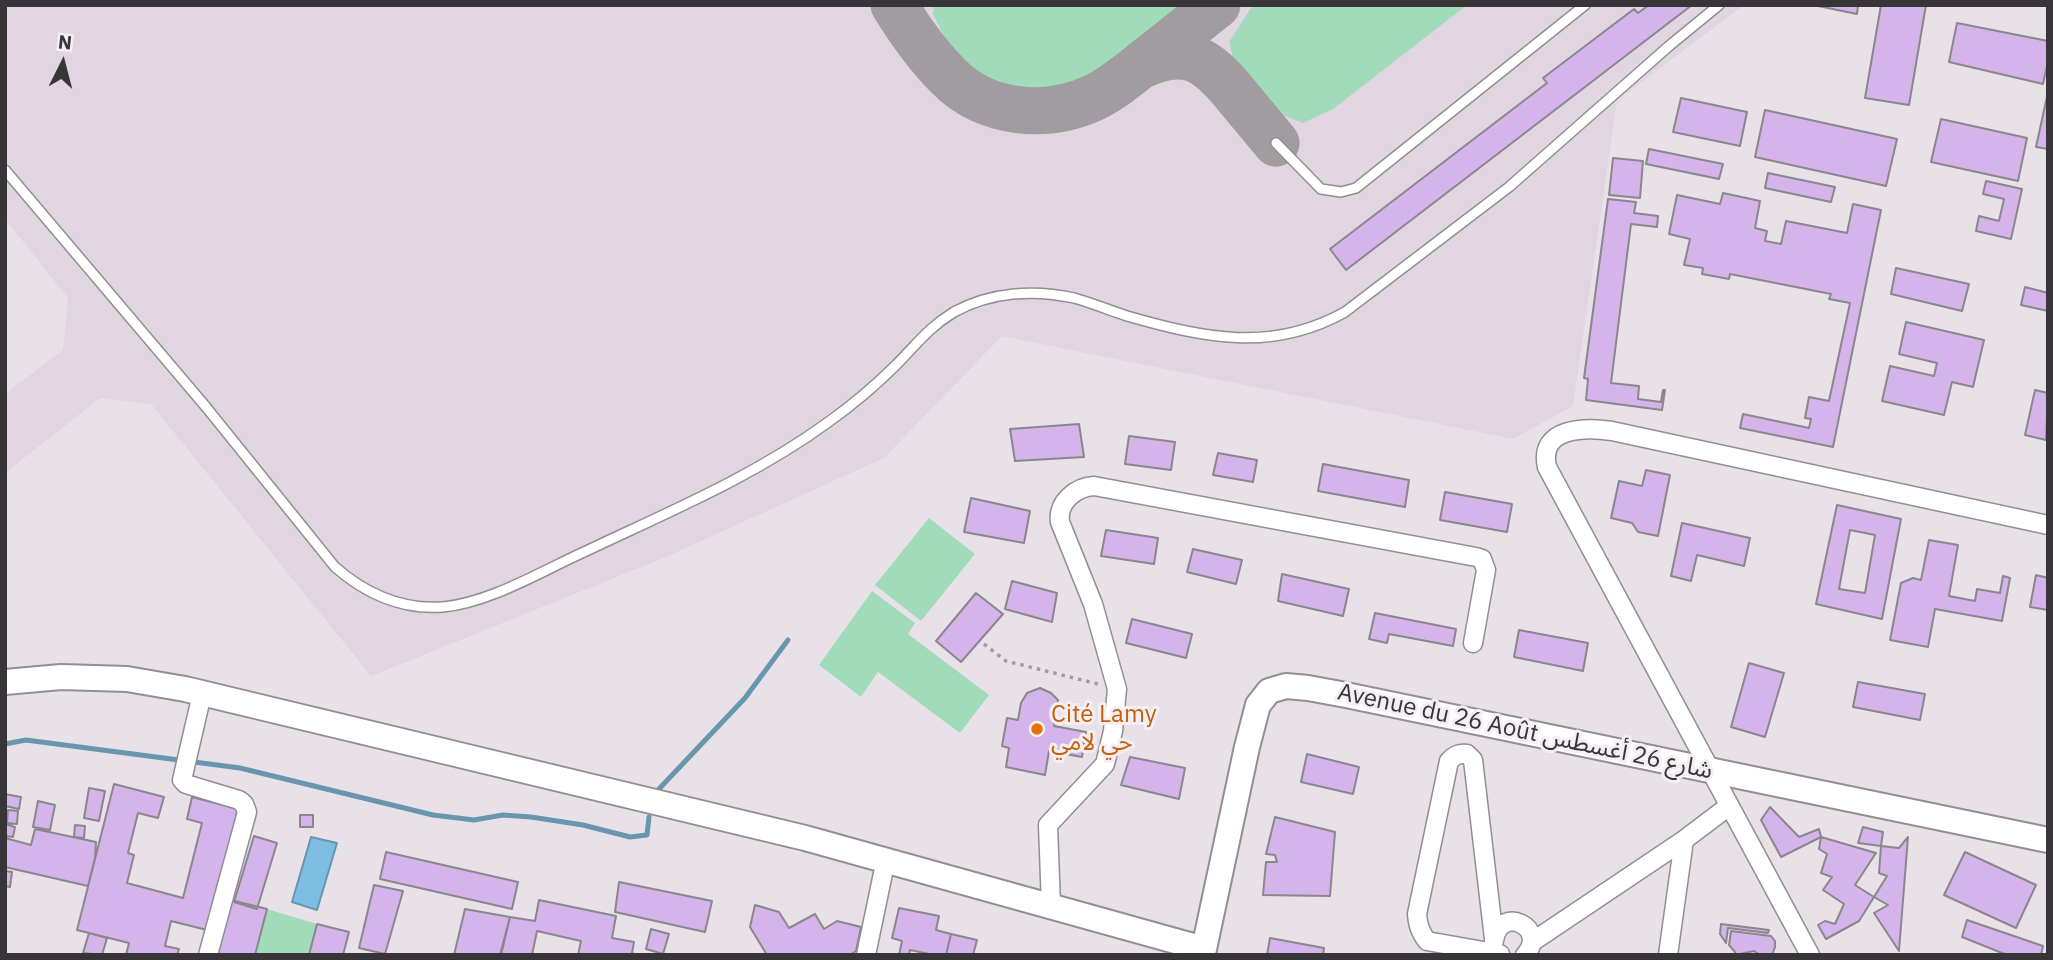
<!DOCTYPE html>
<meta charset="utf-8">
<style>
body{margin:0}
#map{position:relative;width:2053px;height:960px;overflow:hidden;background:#e8e2e8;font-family:"IBM Plex Sans",sans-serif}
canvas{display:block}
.frame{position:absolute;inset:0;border:7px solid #373538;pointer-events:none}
.north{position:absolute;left:28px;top:28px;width:70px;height:70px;-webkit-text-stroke:5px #f5eff5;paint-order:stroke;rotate:6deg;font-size:19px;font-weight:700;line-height:28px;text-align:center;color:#373538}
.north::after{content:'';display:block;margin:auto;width:24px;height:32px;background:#373538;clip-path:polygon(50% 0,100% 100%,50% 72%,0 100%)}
</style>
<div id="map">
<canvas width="2053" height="960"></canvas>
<div class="frame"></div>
<div class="north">N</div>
</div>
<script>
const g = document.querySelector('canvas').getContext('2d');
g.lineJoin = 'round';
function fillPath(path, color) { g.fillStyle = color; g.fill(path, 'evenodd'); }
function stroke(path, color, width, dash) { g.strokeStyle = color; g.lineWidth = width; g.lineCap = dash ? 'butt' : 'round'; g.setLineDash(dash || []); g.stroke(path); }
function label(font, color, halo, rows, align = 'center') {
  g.font = font + ' "IBM Plex Sans","Noto Sans Arabic",sans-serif'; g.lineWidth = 6; g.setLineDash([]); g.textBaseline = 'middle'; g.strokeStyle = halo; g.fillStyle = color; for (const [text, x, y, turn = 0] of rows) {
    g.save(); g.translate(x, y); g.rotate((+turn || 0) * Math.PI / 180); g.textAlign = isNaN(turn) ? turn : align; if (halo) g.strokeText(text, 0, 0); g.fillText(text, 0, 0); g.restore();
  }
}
const built = new Path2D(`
 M5 5H1744L1617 101 1573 406 1513 439 1002 336 884 458 659 560 371 676 151 404 100 398 5 473V394L63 350 68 298 5 219Z`);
const green = new Path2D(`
 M934 5H1190L1118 62 1063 90 1011 96 959 66 933 14Z
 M1253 5H1467L1333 109 1303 123 1270 110 1238 76 1229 42Z
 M929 518 975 554 921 621 875 585Z
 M872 591 915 623 908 634 989 695 960 733 878 672 861 697 819 665Z
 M267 909 317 924 309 955H255Z`);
const water = new Path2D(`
 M311 837 337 843 317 910 292 902Z`);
const stream = new Path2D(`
 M5 744 26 740 240 768 433 815 474 820 503 815 531 817 583 825 630 837 647 835 649 817
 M658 790 745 698 788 640`);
const taxiway = new Path2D(`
 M894 5C910 31 928 56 949 77 987 115 1047 119 1093 98 1114 88 1132 72 1150 58 1172 41 1194 23 1217 5
 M1140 66C1186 44 1207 59 1237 96 1250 112 1263 127 1276 143`);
const building = new Path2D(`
 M1649 5H1692L1346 270 1330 249 1547 83 1543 78 1634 9 1638 13Z
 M1813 5H1858L1857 14Z
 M1881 5H1926L1909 105 1865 98Z
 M1957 23 2048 41V61L2043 84 1949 62Z
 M2048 92V149L2036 147Z
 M1681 98 1747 112 1740 146 1673 132Z
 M1765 110 1897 139 1886 186 1755 157Z
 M1941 119 2027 138 2018 181 1931 162Z
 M1649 149 1723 164 1719 179 1646 164Z
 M1613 158 1643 161 1640 198 1609 195Z
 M1768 173 1835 187 1831 202 1765 188Z
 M1986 181 2022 189 2011 239 1976 231 1979 216 1999 221 2004 199 1983 194Z
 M1723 193 1760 201 1755 228 1767 231 1765 241 1781 244 1786 221 1847 233 1853 204 1881 210 1833 447 1740 428 1743 414 1809 428 1811 419 1805 418 1809 397 1829 401 1850 303 1829 299 1831 294 1730 274 1729 279 1702 274 1703 268 1684 265 1690 239 1669 234 1677 195 1720 204Z
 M1608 199 1636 202 1634 213 1658 216 1657 227 1631 224 1611 383 1639 386 1638 399 1661 402 1663 390H1665L1662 410 1586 400 1588 379 1584 378Z
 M1896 268 1969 284 1962 311 1891 294Z
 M2025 287 2048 293V311L2021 305Z
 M1906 322 1984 340 1973 387 1952 382 1944 415 1882 401 1890 366 1934 376 1937 363 1899 354Z
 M2035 390 2048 393 2046 440 2025 435Z
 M1079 424 1084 457 1015 461 1010 429Z
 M1129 436 1175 442 1171 470 1125 464Z
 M1218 453 1257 460 1253 482 1213 475Z
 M1323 464 1409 480 1405 507 1318 491Z
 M1646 470 1670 475 1658 536 1638 532 1632 523 1611 518 1619 481 1642 486Z
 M1445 492 1512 504 1507 532 1440 520Z
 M971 498 1030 511 1024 543 964 532Z
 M1837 505 1901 519 1882 619 1816 604ZM1850 530 1875 535 1865 593 1839 589Z
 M1682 523 1750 538 1744 566 1697 555 1691 581 1671 576Z
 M1106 530 1158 538 1154 564 1101 556Z
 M1929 540 1958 545 1949 596 1975 601 1977 589 2000 593 2003 576 2010 578 2002 621 1935 609 1928 647 1890 640 1901 583 1913 578 1921 580Z
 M1193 549 1242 560 1236 584 1187 572Z
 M1282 574 1349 589 1343 616 1278 601Z
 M2036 575 2048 578V610L2030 607Z
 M1012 581 1057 593 1052 622 1005 609Z
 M976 593 1003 614 961 662 936 641Z
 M1375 613 1456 629 1453 646 1389 634 1387 643 1369 639Z
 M1132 619 1192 634 1186 658 1126 643Z
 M1519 630 1588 643 1583 671 1514 657Z
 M1749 663 1784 673 1765 737 1731 727Z
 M1858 682 1925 694 1920 720 1853 707Z
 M1040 688 1051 693 1058 700 1054 726 1086 732 1082 757 1049 751 1045 775 1006 767 1009 748 1002 746 1007 718 1018 720 1021 703 1027 693Z
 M1307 754 1359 767 1353 794 1301 782Z
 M1130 757 1185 768 1179 799 1121 785Z
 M114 784 164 797 158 818 138 813 128 853 134 855 127 883 183 898 202 823 187 819 192 797 238 809 207 930 171 921 165 946 179 949 177 955H126L129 943 77 930Z
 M89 788 105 791 99 821 84 818Z
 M5 794 21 797 19 809 5 806Z
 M38 801 55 805 50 830 33 827Z
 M1770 807 1799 837 1819 829 1821 837 1781 857 1761 820Z
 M8 810 18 811 17 824 7 823Z
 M300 815H313V827H300Z
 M1275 817 1335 832 1330 896 1263 895 1266 862H1277L1275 855 1266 854Z
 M5 824 15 827 13 837 5 836Z
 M75 825 85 826 84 838 74 837Z
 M1863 827 1883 832 1881 846 1858 843Z
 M35 829 96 842 95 858 88 886 5 867V838L31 845Z
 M254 836 277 843 257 909 234 902Z
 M1821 837 1876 853 1855 885 1874 897 1859 921 1826 939 1818 925 1825 921 1835 924 1844 904 1823 890 1832 877 1821 873 1827 854 1819 849Z
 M1908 837 1899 951 1874 913 1888 905 1874 897 1887 876 1879 873 1881 846 1899 848Z
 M386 852 518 882 512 909 380 879Z
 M1965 852 2036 885 2016 928 1944 895Z
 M5 871 12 872 10 887 5 886Z
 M619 882 712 901 705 932 615 912Z
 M374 885 403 891 385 954 359 948Z
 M231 900 267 909 255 955H217Z
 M539 900 616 916 612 938 634 942 632 953 638 955H578L581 941 537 931 532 955H501L510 917 535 921Z
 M755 905 779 912 789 928 815 914 824 929 837 921 861 927 856 951 850 955H767L750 927Z
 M899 908 939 916 936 930 951 934 946 955H934L910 950 909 955H899L902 941 892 938Z
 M465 909 510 917 500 955H454Z
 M1967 920 2043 946 2041 955H2007L1962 937Z
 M317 924 349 932 343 955H309Z
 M1721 924 1769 930 1768 933 1728 928 1726 943 1720 934Z
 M651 929 669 934 663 954 646 949Z
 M1731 931 1771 936 1775 941V947L1772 955H1760L1754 951 1735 955V952L1729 945Z
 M89 933 107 938 102 955 83 953Z
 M951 934 977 940 973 955H946Z
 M1270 938 1324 948 1323 955H1267Z`);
const path = new Path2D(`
 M984 644 1006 661 1098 684`);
const lane = new Path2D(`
 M1276 143 1321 189 1341 192 1356 188 1585 5
 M5 170 206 407 335 567C366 594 402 610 443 607 489 603 542 571 584 552 666 513 753 477 827 423 851 406 875 386 896 365 916 345 929 327 954 312 990 292 1034 289 1074 298 1092 303 1109 310 1127 316 1204 338 1272 353 1345 312L1509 187 1669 46 1719 5`);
const street = new Path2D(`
 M202 694 182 780 186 784 239 800 244 804 247 812 208 955
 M1051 906 1048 825 1105 764 1113 731 1117 689 1093 604 1060 522C1057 502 1076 487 1094 486L1476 557 1482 559 1486 570 1473 643
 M1494 939 1473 760 1467 754C1459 753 1455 755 1449 761L1417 914C1418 925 1420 932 1427 941L1500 954
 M1494 941C1499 903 1550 928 1525 955
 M1532 942 1684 840 1729 806
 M866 955 886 859
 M1668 955 1684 840
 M1810 955 1547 467C1538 427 1586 427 1612 431L2048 525`);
const secondary = new Path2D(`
 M5 682 61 677 127 679 185 689 805 838 1204 949 1247 747 1258 705 1269 691 1286 686 1308 688 1346 695 2048 840`);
const markers = [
 [1037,729,7,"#e8710a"]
];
const foodNames = [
 ["Cité Lamy",1051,715],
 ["حي لامي",1051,743]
];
const streetNames = [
 ["Avenue du 26 Août شارع 26 أغسطس",1525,732,12]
];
fillPath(built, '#e0d5e1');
fillPath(green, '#a2dbb9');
fillPath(water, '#7ebee2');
stroke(water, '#6995af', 2);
stroke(stream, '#6995af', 5);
stroke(taxiway, '#a09ca0', 47);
fillPath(building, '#d4b4eb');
stroke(building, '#8a868c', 2);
stroke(lane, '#938e93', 12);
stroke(street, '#938e93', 21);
stroke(secondary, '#938e93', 28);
stroke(path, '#a09ca1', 3.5, [3.5, 5]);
stroke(lane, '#fff', 9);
stroke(street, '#fff', 18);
stroke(secondary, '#fff', 24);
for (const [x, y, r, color] of markers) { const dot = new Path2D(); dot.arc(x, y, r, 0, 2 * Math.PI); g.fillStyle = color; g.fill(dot); stroke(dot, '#f5eff5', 2.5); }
label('24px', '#c56008', '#f5eff5', foodNames, 'left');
label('24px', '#373538', '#f5eff5', streetNames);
</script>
